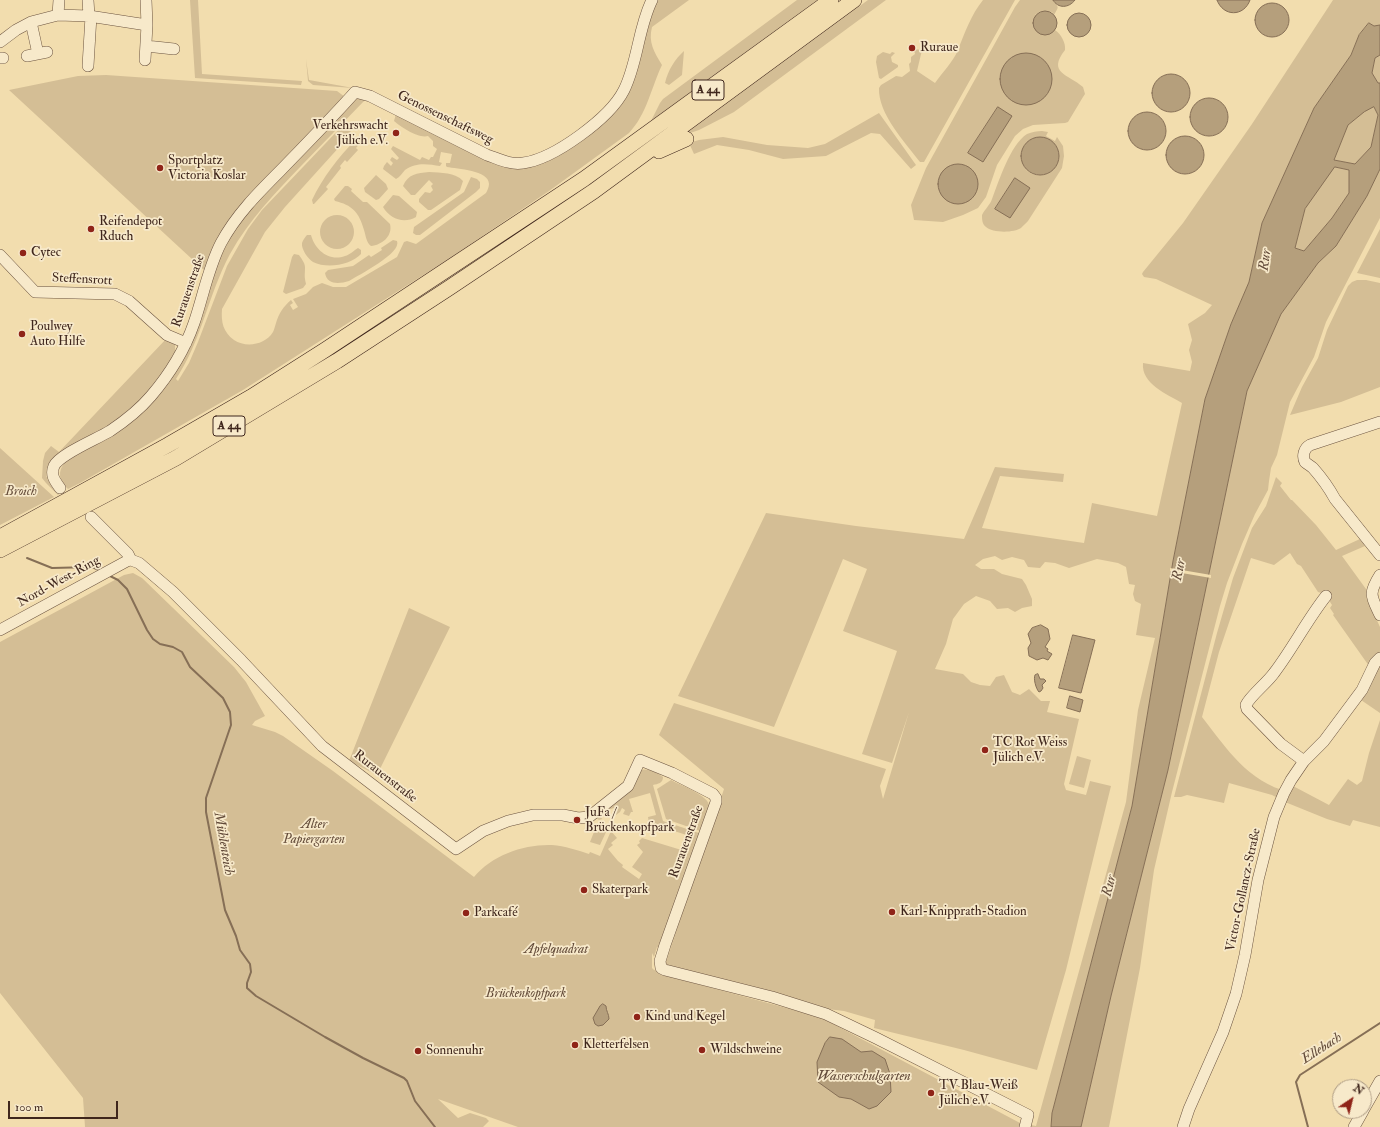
<!DOCTYPE html>
<meta charset="utf-8">
<style>
body{margin:0}
#map{position:relative;width:1380px;height:1127px;overflow:hidden;background:#f2ddae;font-family:"IM FELL Double Pica",serif}
canvas{display:block}
.north{position:absolute;left:1332px;top:1079px;width:40px;height:40px;box-sizing:border-box;background:#f7e9ca;border:1px solid #ad9b84;border-radius:50%;rotate:35deg;font-size:11px;font-weight:700;line-height:16px;text-align:center;color:#3f261c}
.north::after{content:'';display:block;margin:auto;width:14px;height:18px;background:#8f2418;clip-path:polygon(50% 0,100% 100%,50% 72%,0 100%)}
.scale{position:absolute;left:8px;top:1101px;width:110px;height:18px;box-sizing:border-box;border:2px solid #3f261c;border-top:0;padding-left:5px;font-size:12px;line-height:14px;white-space:nowrap;color:#3f261c;-webkit-text-stroke:3px #f7e9ca;paint-order:stroke}
</style>
<div id="map">
<canvas width="1380" height="1127"></canvas>
<div class="north">N</div>
<div class="scale">100 m</div>
</div>
<script>
const g = document.querySelector('canvas').getContext('2d');
g.lineJoin = 'round';
function fillPath(path, color) { g.fillStyle = color; g.fill(path, 'evenodd'); }
function stroke(path, color, width, dash) { g.strokeStyle = color; g.lineWidth = width; g.lineCap = dash ? 'butt' : 'round'; g.setLineDash(dash || []); g.stroke(path); }
function label(font, color, halo, rows, align = 'center') {
  g.font = font + ' "IM FELL Double Pica",serif'; g.lineWidth = 3.5; g.setLineDash([]); g.textBaseline = 'middle'; g.strokeStyle = halo; g.fillStyle = color; for (const [text, x, y, turn = 0] of rows) {
    g.save(); g.translate(x, y); g.rotate((+turn || 0) * Math.PI / 180); g.textAlign = isNaN(turn) ? turn : align; if (halo) g.strokeText(text, 0, 0); g.fillText(text, 0, 0); g.restore();
  }
}
const green = new Path2D(`
 M190 0H198L202 74 302 81 301 85 195 78Z
 M654 0H689L652 27C648 42 654 52 662 65 651 88 647 114 629 133L549 191 450 258 243 390 80 483 68 489C59 481 57 472 65 462L155 398 222 254 235 229 252 207 357 98 365 100C344 122 323 143 302 165 275 193 249 220 230 254 208 295 202 340 176 379L178 381 189 363 198 342 227 266 248 229 262 210 344 124 351 132V134L285 207 265 232 222 309C221 322 223 332 234 340 246 348 265 345 273 332 274 330 275 326 276 323 279 313 283 307 291 300L293 303 290 305 293 310 298 307 293 299 306 294 313 287 322 283 333 287H346L397 257 404 242 407 241 416 244 486 193C487 191 489 187 489 184 489 170 457 169 447 167L446 166V163H450L452 154 441 152 439 162 442 163 440 166C428 164 416 162 405 170 402 173 400 177 396 179L383 169 384 166 387 162 391 166 393 163 390 160 392 157 397 160 399 158 391 149 393 146 420 160 422 157 429 160 431 157H433L437 149 433 146V141L428 136C419 139 401 127 394 121L396 114 524 166 615 107Z
 M797 0H817L651 121 660 103 663 99Z
 M868 0H886L734 112 699 130 684 135Z
 M983 0H1015L924 162H920C905 142 878 114 879 88L881 85 896 76 902 77 910 71 909 64 911 62V57L915 54 914 49 922 50 917 71 935 83C942 73 953 62 958 50 965 32 971 15 983 0Z
 M1020 0H1053C1058 8 1060 5 1054 15L1052 12 1041 11 1035 15 1053 32 1055 30C1061 34 1066 43 1065 50 1047 73 1068 74 1083 87L1085 94 1083 97 1068 122 1065 123 1033 125 1023 129 1015 136 997 165 986 197 978 208 963 215 943 222 914 220 911 205 926 168 1015 7Z
 M1333 0H1380V25L1374 26 1369 23 1359 35 1351 55 1314 108 1262 223 1249 282 1231 324 1205 399 1173 561 1132 806 1052 1113 1051 1127H518L438 1099 458 1118 470 1113 486 1118 489 1121 483 1127H85L83 1098 0 993V642L124 575 133 573 142 578 234 667 246 682 265 716 255 721 252 725 275 732 283 736 333 771 474 877C492 855 524 844 552 845 565 846 577 850 589 854L590 852 600 856 611 831 617 838 611 843 613 845 608 849 618 861 623 865 622 867 639 879 642 874 632 867 643 852 637 845 640 843 639 841 642 838 688 852 693 837 649 823 648 817 656 815 650 793 629 799 633 812H631L629 816 623 814 625 810 622 808 620 812 616 815 614 808 600 812 602 819 599 820 595 817C602 808 614 802 622 794 629 787 633 776 640 770 648 768 656 772 663 777 663 783 658 784 653 785L663 821 702 834 659 949 657 947 654 957 652 953V968L654 970 671 975V977L820 1017 1020 1123 1036 1126 1126 802 1138 710 1155 638 1136 635 1141 604 1135 601 1133 594 1135 585 1129 584 1126 567 1118 563 1097 559 1069 568 1055 563 1045 562 1040 568 1028 567 1024 560 1012 557 1002 560 995 556 983 559 975 565 981 569H994L1002 574 1022 579 1026 585 1032 599V606L1022 608 1015 612 1008 608 997 609 990 601 976 596 964 604 953 619 946 644 935 669 963 674 971 682 980 685 990 686 996 677 1004 675 1012 692 1020 695 1029 689 1041 701H1050L1047 712 1079 719 1064 784 1066 790 1086 795 1090 781 1111 786 1066 970 1037 1070 964 1050 874 1028 875 1020 844 1011 827 1009 769 992 665 965 724 789 659 735 674 703 886 769 880 786 883 799 909 712 892 763 862 754 897 651 843 631 867 569 843 559 774 727 678 696 766 513 856 526 964 539 995 467 1064 474 1063 482 1000 476 982 528 1084 543 1092 503 1157 516 1182 403C1167 394 1141 384 1143 363L1190 371 1192 362 1189 350 1192 340 1188 324 1205 313 1212 305 1156 279 1144 277 1142 274 1143 272 1183 223 1252 124Z
 M684 51 682 75 669 85 665 83C668 70 675 59 684 51Z
 M883 52 890 54 892 52 895 53 891 57 892 62 898 65V67L881 79 879 78 876 62 877 56Z
 M1380 55V83H1378L1372 73 1375 58Z
 M306 59 309 80 353 88 313 85 308 81Z
 M106 75 337 91 345 97 242 205 206 272 9 90 78 76Z
 M1374 107 1378 115 1371 147 1355 164 1334 160 1348 125 1364 112Z
 M879 113 916 165 911 169 880 134 871 133 826 156 783 159 749 150 717 145 694 154 689 143 699 140 723 137 767 145 808 148 825 144Z
 M1042 131 1048 132 1046 136 1055 141 1057 137 1063 146 1064 156 1062 168 1028 221C1026 223 1023 226 1021 228 1014 233 992 233 986 227 982 224 982 219 982 215 985 209 990 205 992 199 999 181 1010 145 1027 134 1032 132 1037 131 1042 131ZM1026 143 1059 157C1055 180 1023 182 1022 158 1022 151 1022 148 1026 143Z
 M359 138 365 142 364 144 361 142 356 148 358 150 347 162 345 160 340 166 341 168 326 187 328 189 314 204H313L312 200C323 177 338 158 356 139Z
 M1335 167 1349 170V193L1332 218 1304 251 1295 248 1305 209Z
 M1380 169V218L1326 322 1314 357 1290 402 1277 455 1271 468 1269 481 1268 490 1255 514 1242 544 1227 583 1220 606 1172 792 1154 870 1140 968 1109 1127H1081L1111 996 1168 770 1247 391 1281 314 1318 263 1336 246 1367 196Z
 M429 172C441 173 455 172 463 181L460 190 431 210H428L419 202V199L425 192 430 193 433 190 431 186 433 184 429 180 415 195H411L403 186C408 174 417 173 429 172Z
 M376 175 386 184 388 189 379 199 376 200 365 192 364 188Z
 M471 177 477 179 480 182V188L476 192 420 235H416L413 233 414 227 464 192Z
 M345 186H348L352 189 351 191 363 202H367L390 224C393 236 382 245 371 246 366 242 366 236 364 230 359 212 352 205 335 201L334 199Z
 M393 195 399 196 417 212 416 217C404 224 390 219 383 207Z
 M320 232a17 17 0 1 1 34 0a17 17 0 1 1-34 0Z
 M1380 229V278L1357 273Z
 M307 235H311C315 250 329 262 345 256 350 255 354 250 358 248L361 250V254C351 265 327 269 313 262 308 259 301 249 302 243 303 240 305 237 307 235Z
 M393 240 397 241C402 253 359 275 349 281 339 284 327 285 325 273L328 270 353 266 369 255 371 257 382 250 381 248Z
 M294 254 299 255C301 258 305 263 305 267 305 276 304 275 306 284L303 288 286 294 283 292 292 257Z
 M1357 280H1366L1380 283V387L1341 402 1290 415 1302 387 1318 358 1327 330 1348 286 1352 282Z
 M167 338 175 344V352L164 373 143 398 113 423 50 461C41 477 49 482 60 493L58 495 46 483 42 478 43 461 45 453 51 446 59 452Z
 M0 448 54 497 0 525Z
 M1276 477 1282 483 1280 486 1291 500H1292L1316 525 1336 550 1360 539 1365 546 1342 556 1366 589V597L1380 627V713L1361 700 1374 673 1333 615 1334 614 1330 608 1332 605 1325 594 1318 592 1301 566 1297 564 1290 553 1274 565 1251 558 1219 652 1202 717C1227 749 1248 782 1289 792L1293 786 1329 805 1348 779 1357 785 1362 781 1369 753 1380 720V827L1353 820 1350 826 1327 819 1285 802 1272 795 1229 783 1224 803 1187 795 1181 797H1174L1217 633 1233 578 1252 528 1266 506Z
 M409 608 450 627 377 775 349 761Z
 M1077 756 1091 760 1084 788 1069 784Z
 M671 780C680 785 710 796 709 806 709 815 705 824 703 832L666 819 657 789Z
 M600 826 604 827 606 832 600 845 590 842 596 827Z`);
const water = new Path2D(`
 M1053 0H1075C1069 8 1058 9 1053 0Z
 M1217 0H1250C1244 17 1223 17 1217 0Z
 M1255 20a17 17 0 1 1 34 0a17 17 0 1 1-34 0Z
 M1033 23a12 12 0 1 1 24 0a12 12 0 1 1-24 0Z
 M1067 25a12 12 0 1 1 24 0a12 12 0 1 1-24 0Z
 M1369 23 1374 26 1380 25V55L1375 58 1372 73 1378 83H1380V169L1367 196 1336 246 1318 263 1281 314 1247 391 1168 770 1111 996 1081 1127H1051L1052 1113 1132 806 1173 561 1205 399 1231 324 1249 282 1262 223 1314 108 1351 55 1359 35ZM1374 107 1378 115 1371 147 1355 164 1334 160 1348 125 1364 112ZM1335 167 1349 170V193L1332 218 1304 251 1295 248 1305 209Z
 M1000 79a26 26 0 1 1 52 0a26 26 0 1 1-52 0Z
 M1152 93a19 19 0 1 1 38 0a19 19 0 1 1-38 0Z
 M1190 117a19 19 0 1 1 38 0a19 19 0 1 1-38 0Z
 M998 107 1012 116 983 162 968 153Z
 M1128 131a19 19 0 1 1 38 0a19 19 0 1 1-38 0Z
 M1166 155a19 19 0 1 1 38 0a19 19 0 1 1-38 0Z
 M1021 156a19 19 0 1 1 38 0a19 19 0 1 1-38 0Z
 M938 184a20 20 0 1 1 40 0a20 20 0 1 1-40 0Z
 M1015 178 1030 188 1010 218 995 209Z
 M1041 625 1048 629 1050 639 1045 647 1048 649 1047 651 1052 654 1048 660 1043 658 1037 660 1029 656 1028 648 1031 643 1028 634 1032 628Z
 M1073 635 1095 640 1081 693 1059 688Z
 M1038 674 1040 679H1044L1046 681 1042 685 1043 688 1041 691 1039 692C1036 689 1033 678 1035 675Z
 M1070 696 1083 700 1080 712 1067 708Z
 M603 1004 606 1006C606 1011 609 1014 609 1019L603 1025 598 1026 595 1024 593 1018 600 1006Z
 M830 1037 842 1039 861 1052 872 1051 885 1059 890 1074 891 1092 877 1106 869 1109 851 1099 839 1097 818 1082 817 1062 825 1043Z`);
const pier = new Path2D(`
 M1170 568 1211 575V578L1170 571Z`);
const stream = new Path2D(`
 M27 558 52 568 92 567 101 571
 M108 575 118 580 127 589 147 630 153 639 160 644 173 647 182 652 190 667 223 698 230 712 231 725 206 798V812L225 910 236 936 240 950 250 964 251 972 247 983V988L256 996 325 1037 363 1058 404 1078 407 1081 415 1101 435 1127
 M1308 1127 1296 1082 1300 1075 1380 1023`);
const minor = new Path2D(`
 M88 0 89 16
 M146 0 147 25
 M58 15 59 0
 M31 22 38 54
 M0 42 16 30 31 22 58 15 89 16 147 25 145 60
 M146 46 174 49
 M27 56 47 52
 M0 58H3
 M88 66 91 16
 M0 255 35 292 115 294 129 301 167 335 186 343
 M1380 422 1310 445C1304 448 1302 456 1305 462 1307 464 1311 466 1313 468 1321 477 1329 488 1335 499L1380 555
 M60 488C55 481 50 475 54 466 60 454 97 439 110 431 125 421 140 409 151 396 169 375 185 349 194 323 203 297 208 268 221 243 236 215 258 193 280 171 305 145 331 119 355 92L370 96 487 155C499 159 510 165 523 163 554 159 610 118 624 90 638 62 638 28 652 0
 M91 517 128 554 131 560 139 563 173 592 241 660 322 746 456 849 483 831 508 821 533 815H563L578 818 589 817 628 786 640 760 672 773 713 794 716 798V802L665 945 660 961 661 968 665 970 772 997 826 1014 876 1038 1028 1115 1025 1127
 M1380 575C1368 594 1371 596 1380 615
 M0 630 127 561 131 560
 M1304 761 1281 744 1247 709 1246 705C1250 696 1267 683 1274 673 1293 648 1307 620 1326 596
 M1364 1109 1380 1081
 M1183 1127 1189 1109 1223 1032 1236 994 1245 955 1258 880 1274 817 1284 793 1291 780 1304 761 1324 741 1362 690 1375 663 1380 658
 M1354 1127 1363 1111`);
const highway = new Path2D(`
 M659 151 686 139
 M0 537 168 445 251 397 325 350 584 179 831 0
 M0 550 176 458 337 361 449 288 594 191 854 0`);
const markers = [
 [912,48,4,"#8f2418"],
 [396,133,4,"#8f2418"],
 [160,168,4,"#8f2418"],
 [91,229,4,"#8f2418"],
 [23,253,4,"#8f2418"],
 [22,334,4,"#8f2418"],
 [985,750,4,"#8f2418"],
 [577,820,4,"#8f2418"],
 [584,890,4,"#8f2418"],
 [892,912,4,"#8f2418"],
 [466,913,4,"#8f2418"],
 [637,1017,4,"#8f2418"],
 [575,1045,4,"#8f2418"],
 [702,1050,4,"#8f2418"],
 [418,1051,4,"#8f2418"],
 [931,1093,4,"#8f2418"]
];
const shields = [
 [708,90,32],
 [229,426,32]
];
const shieldNames = [
 ["A 44",708,90],
 ["A 44",229,426]
];
const poiNames = [
 ["Ruraue",920,48],
 ["Verkehrswacht",388,126,"right"],
 ["Jülich e.V.",388,141,"right"],
 ["Sportplatz",168,161],
 ["Victoria Koslar",168,176],
 ["Reifendepot",99,222],
 ["Rduch",99,237],
 ["Cytec",31,253],
 ["Poulwey",30,327],
 ["Auto Hilfe",30,342],
 ["TC Rot Weiss",993,743],
 ["Jülich e.V.",993,758],
 ["JuFa /",585,813],
 ["Brückenkopfpark",585,828],
 ["Skaterpark",592,890],
 ["Karl-Knipprath-Stadion",900,912],
 ["Parkcafé",474,913],
 ["Kind und Kegel",645,1017],
 ["Kletterfelsen",583,1045],
 ["Wildschweine",710,1050],
 ["Sonnenuhr",426,1051],
 ["TV Blau-Weiß",939,1086],
 ["Jülich e.V.",939,1101]
];
const streetNames = [
 ["Genossenschaftsweg",445,118,26],
 ["Steffensrott",82,280,3],
 ["Rurauenstraße",189,291,-71],
 ["Nord-West-Ring",59,582,-29],
 ["Rurauenstraße",385,777,38],
 ["Rurauenstraße",687,842,-70],
 ["Victor-Gollancz-Straße",1244,890,-78]
];
const parkNames = [
 ["Broich",21,492],
 ["Alter",314,825],
 ["Papiergarten",314,840],
 ["Apfelquadrat",556,950],
 ["Brückenkopfpark",526,994]
];
const waterNames = [
 ["Rur",1266,260,-82],
 ["Rur",1180,570,-79],
 ["Mühlenteich",223,844,80],
 ["Rur",1110,886,-76],
 ["Ellebach",1322,1049,-33],
 ["Wasserschulgarten",864,1077]
];
fillPath(green, '#d4be95');
fillPath(water, '#b59f7c');
stroke(water, '#866f56', 1);
fillPath(pier, '#f2ddae');
stroke(stream, '#866f56', 2);
stroke(minor, '#6c5440', 12);
stroke(highway, '#3f261c', 16);
stroke(minor, '#f7e9ca', 11);
stroke(highway, '#f2ddae', 15);
for (const [x, y, r, color] of markers) { const dot = new Path2D(); dot.arc(x, y, r, 0, 2 * Math.PI); g.fillStyle = color; g.fill(dot); stroke(dot, '#f7e9ca', 1.5); }
for (const [x, y, w] of shields) { const box = new Path2D(); box.roundRect(x - w / 2, y - 10, w, 20, 3); g.fillStyle = '#f7e9ca'; g.fill(box); stroke(box, '#3f261c', 1); }
label('bold 12px', '#3f261c', null, shieldNames);
label('13px', '#3f261c', '#f7e9ca', poiNames, 'left');
label('13px', '#3f261c', '#f7e9ca', streetNames);
label('italic 13px', '#644c3a', '#f7e9ca', parkNames);
label('italic 14px', '#624a39', '#f7e9ca', waterNames);
</script>
